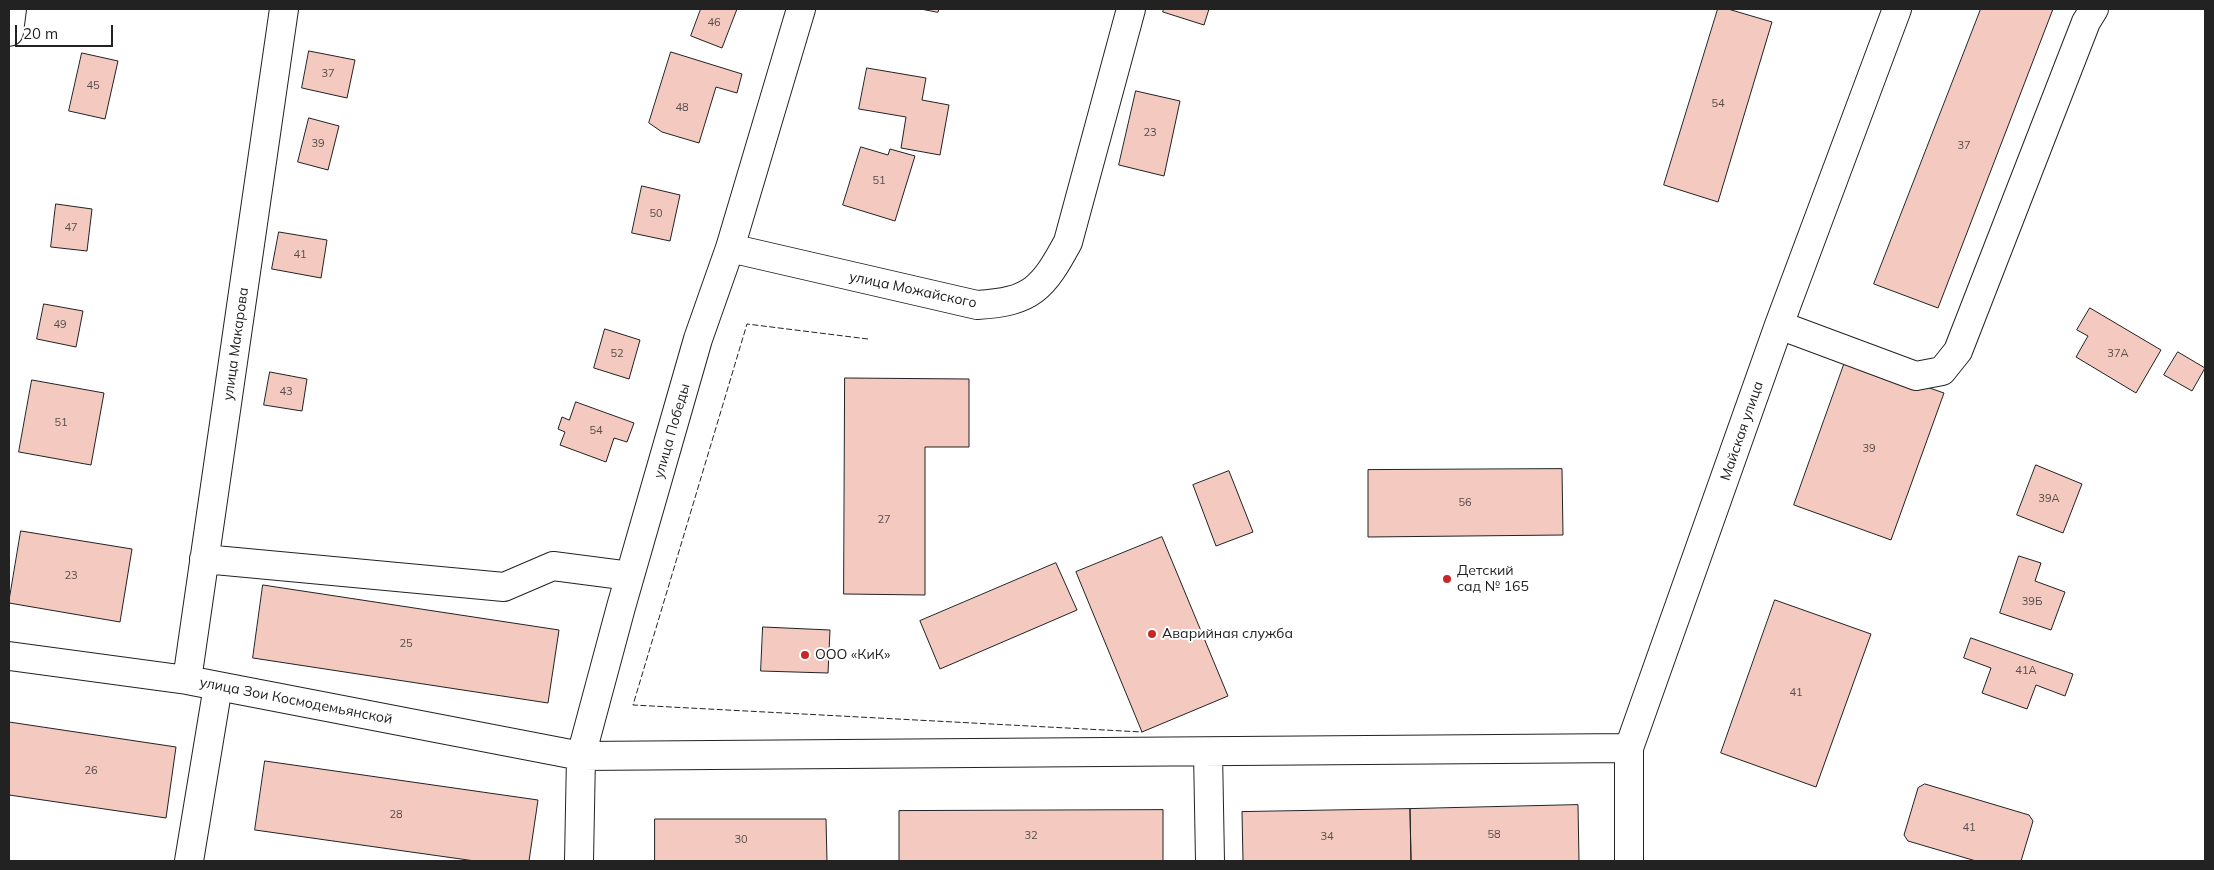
<!DOCTYPE html>
<meta charset="utf-8">
<style>
body{margin:0}
#map{position:relative;width:2214px;height:870px;overflow:hidden;background:#fff;font-family:Mulish,sans-serif}
canvas{display:block}
.frame{position:absolute;inset:0;border:10px solid #222;pointer-events:none}
.scale{position:absolute;left:15px;top:25px;width:98px;height:22px;box-sizing:border-box;border:2px solid #222;border-top:0;padding-left:6px;font-size:15px;line-height:18px;white-space:nowrap;color:#222;-webkit-text-stroke:4px #fff;paint-order:stroke}
</style>
<div id="map">
<canvas width="2214" height="870"></canvas>
<div class="frame"></div>
<div class="scale">20 m</div>
</div>
<script>
const g = document.querySelector('canvas').getContext('2d');
g.lineJoin = 'round';
function fillPath(path, color) { g.fillStyle = color; g.fill(path, 'evenodd'); }
function stroke(path, color, width, dash) { g.strokeStyle = color; g.lineWidth = width; g.lineCap = dash ? 'butt' : 'round'; g.setLineDash(dash || []); g.stroke(path); }
function label(font, color, halo, rows, align = 'center') {
  g.font = font + ' Mulish,sans-serif'; g.lineWidth = 4; g.setLineDash([]); g.textBaseline = 'middle'; g.strokeStyle = halo; g.fillStyle = color; for (const [text, x, y, turn = 0] of rows) {
    g.save(); g.translate(x, y); g.rotate((+turn || 0) * Math.PI / 180); g.textAlign = isNaN(turn) ? turn : align; if (halo) g.strokeText(text, 0, 0); g.fillText(text, 0, 0); g.restore();
  }
}
const building = new Path2D(`
 M701 9H737L722 48 691 36Z
 M921 9H939L938 12Z
 M1164 9H1209L1204 25 1163 12Z
 M1718 9H1728L1772 22 1718 202 1664 185Z
 M1981 9H2053L1938 308 1874 284Z
 M309 51 355 60 347 98 302 88Z
 M671 52 742 74 737 93 716 87 699 143 662 132 649 123Z
 M82 53 118 61 105 119 69 111Z
 M867 68 926 78 922 100 949 105 940 155 901 148 906 117 859 109Z
 M1136 91 1180 101 1164 176 1119 165Z
 M309 118 339 126 328 170 298 162Z
 M861 147 888 155 890 149 915 156 895 221 843 205Z
 M642 186 680 195 670 241 632 233Z
 M56 204 92 209 87 251 51 247Z
 M279 232 327 240 321 278 272 269Z
 M44 304 83 311 76 347 37 339Z
 M2090 308 2161 350 2136 393 2076 357 2088 336 2077 330Z
 M605 329 640 340 629 379 594 368Z
 M2178 352 2205 368 2192 391 2164 375Z
 M1846 359 1944 393 1891 540 1794 505Z
 M270 372 307 379 302 411 264 405Z
 M845 378 969 379V447H925V595L844 594Z
 M32 380 104 393 91 465 19 452Z
 M576 402 634 423 627 442 614 438 606 462 560 445 565 432 558 429 562 417 569 420Z
 M2036 465 2082 484 2063 533 2017 515Z
 M1562 469 1563 535 1368 537V470Z
 M1229 471 1253 532 1216 546 1193 485Z
 M21 531 132 549 120 622 9 603Z
 M1162 537 1228 696 1142 732 1076 572Z
 M2019 556 2041 563 2035 581 2065 592 2051 630 2000 613Z
 M1056 563 1077 610 940 669 920 621Z
 M263 585 559 630 548 703 253 658Z
 M1775 600 1871 634 1816 787 1721 753Z
 M763 627 830 630 828 673 761 671Z
 M1971 638 2073 674 2065 696 2036 685 2027 709 1982 693 1991 668 1964 658Z
 M9 722 176 747 166 818 9 795Z
 M265 761 538 800 529 861H475L255 830Z
 M1925 784 2029 815 2033 821 2021 861H1976L1908 841 1904 835 1918 788Z
 M1578 805 1579 861H1411L1410 809Z
 M1410 809 1411 861H1243L1242 812Z
 M1163 810V861H899V811Z
 M655 819H826L827 861H655Z`);
const minor = new Path2D(`
 M9 32 12 9
 M730 248 977 305C1032 302 1043 288 1068 242L1131 9
 M1779 325 1916 376 1942 371 1958 351 2086 22 2094 9
 M204 559 504 587 553 566 630 576
 M9 656 187 680 581 756 1629 748
 M187 680 284 9
 M1208 752 1210 861
 M189 861 218 686
 M579 861 581 756 621 607 698 339 730 248 801 9
 M1629 861V748L1779 325 1897 9`);
const fence = new Path2D(`
 M868 339 747 324 633 705 1142 732`);
const markers = [
 [1447,579,5,"#c62828"],
 [1152,634,5,"#c62828"],
 [805,655,5,"#c62828"]
];
const numberNames = [
 ["46",714,23],
 ["37",328,74],
 ["45",93,86],
 ["54",1718,104],
 ["48",682,108],
 ["23",1150,133],
 ["39",318,144],
 ["37",1964,146],
 ["51",879,181],
 ["50",656,214],
 ["47",71,228],
 ["41",300,255],
 ["49",60,325],
 ["52",617,354],
 ["37А",2118,354],
 ["43",286,392],
 ["51",61,423],
 ["54",596,431],
 ["39",1869,449],
 ["39А",2049,499],
 ["56",1465,503],
 ["27",884,520],
 ["23",71,576],
 ["39Б",2032,602],
 ["25",406,644],
 ["41А",2026,671],
 ["41",1796,693],
 ["26",91,771],
 ["28",396,815],
 ["41",1969,828],
 ["58",1494,835],
 ["32",1031,836],
 ["34",1327,837],
 ["30",741,840]
];
const streetNames = [
 ["улица Можайского",913,290,12],
 ["улица Макарова",236,344,-82],
 ["улица Победы",672,431,-74],
 ["Майская улица",1742,431,-71],
 ["улица Зои Космодемьянской",296,701,11]
];
const poiNames = [
 ["Детский",1457,571],
 ["сад № 165",1457,587],
 ["Аварийная служба",1162,634],
 ["ООО «КиК»",815,655]
];
fillPath(building, '#f3c9c0');
stroke(building, '#222', 1);
stroke(minor, '#222', 30);
stroke(minor, '#fff', 28);
stroke(fence, '#222', 1, [6, 2.5]);
for (const [x, y, r, color] of markers) { const dot = new Path2D(); dot.arc(x, y, r, 0, 2 * Math.PI); g.fillStyle = color; g.fill(dot); stroke(dot, '#fff', 2); }
label('11px', '#564c4a', null, numberNames);
label('14px', '#222', '#fff', streetNames);
label('14px', '#222', '#fff', poiNames, 'left');
</script>
